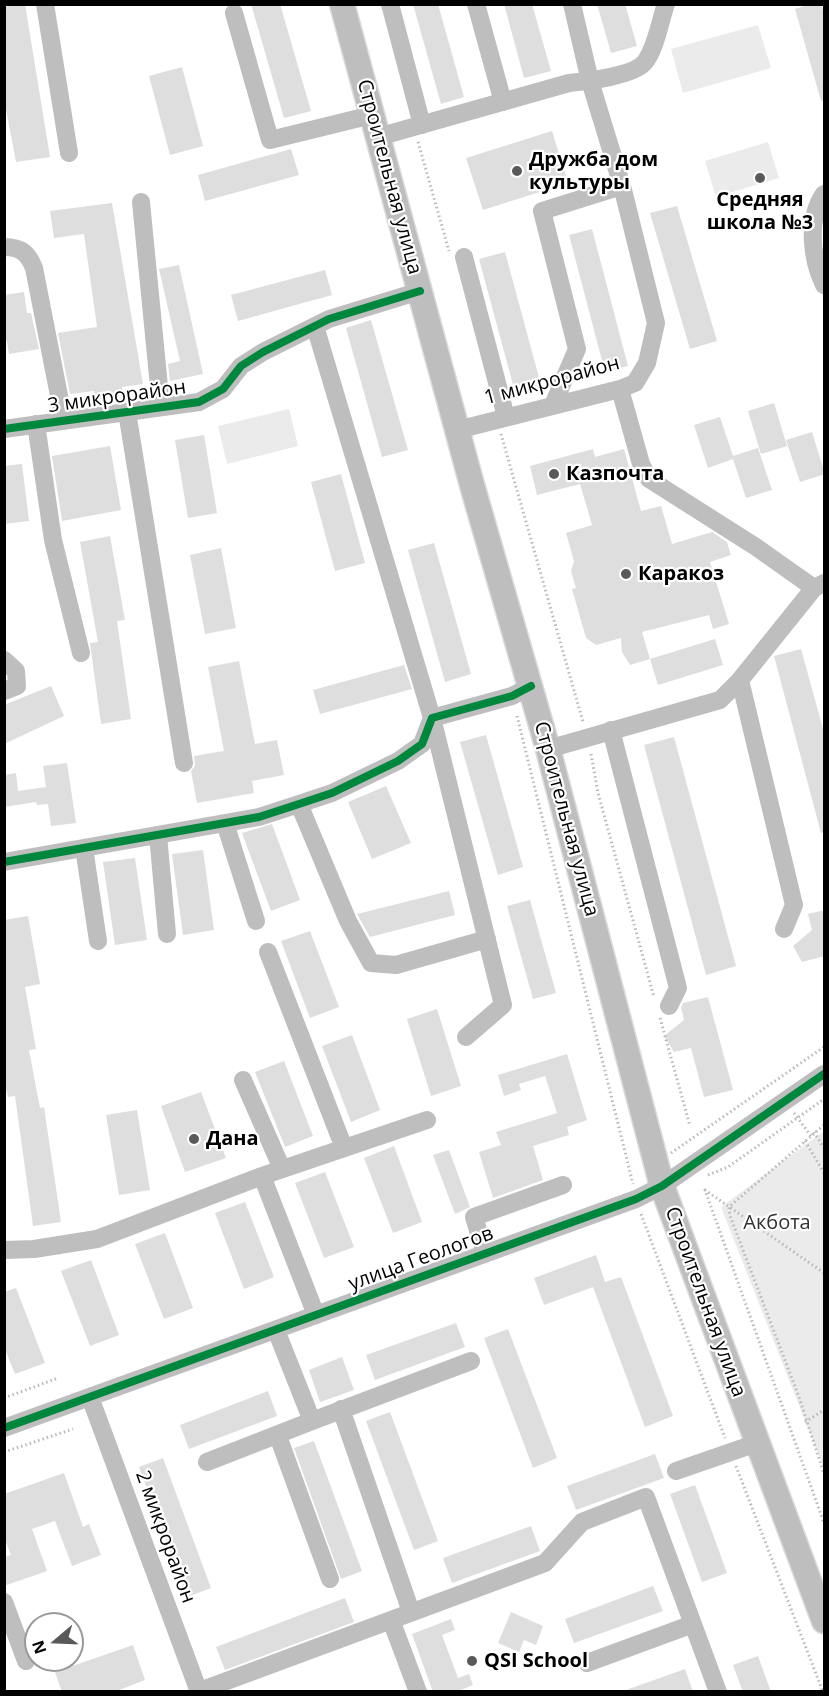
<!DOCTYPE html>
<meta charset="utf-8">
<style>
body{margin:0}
#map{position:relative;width:829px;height:1696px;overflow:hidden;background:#fff;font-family:"Open Sans",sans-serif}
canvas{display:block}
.frame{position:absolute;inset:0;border:6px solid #000;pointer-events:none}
.north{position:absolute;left:24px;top:1612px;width:60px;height:60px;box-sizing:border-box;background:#fff;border:2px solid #999;border-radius:50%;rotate:251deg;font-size:16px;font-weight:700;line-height:24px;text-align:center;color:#000}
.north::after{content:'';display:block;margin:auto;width:21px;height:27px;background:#595959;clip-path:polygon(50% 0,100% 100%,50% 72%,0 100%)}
</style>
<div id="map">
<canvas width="829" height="1696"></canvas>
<div class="frame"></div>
<div class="north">N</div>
</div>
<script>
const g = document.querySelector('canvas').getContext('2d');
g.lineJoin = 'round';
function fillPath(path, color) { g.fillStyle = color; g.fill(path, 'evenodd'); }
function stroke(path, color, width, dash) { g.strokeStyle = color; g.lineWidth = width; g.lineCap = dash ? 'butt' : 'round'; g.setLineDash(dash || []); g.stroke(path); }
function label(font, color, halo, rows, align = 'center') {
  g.font = font + ' "Open Sans",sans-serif'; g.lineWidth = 4.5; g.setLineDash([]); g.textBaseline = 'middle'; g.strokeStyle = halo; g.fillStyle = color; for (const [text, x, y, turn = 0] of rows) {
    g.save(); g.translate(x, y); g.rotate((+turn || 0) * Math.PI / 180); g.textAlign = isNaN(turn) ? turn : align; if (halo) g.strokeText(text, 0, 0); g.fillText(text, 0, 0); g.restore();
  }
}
const green = new Path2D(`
 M758 25 771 68 683 93 671 49Z
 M768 142 779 178 716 197 705 161Z
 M289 409 298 446 227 464 218 426Z
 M824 1131V1469L721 1207Z`);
const building = new Path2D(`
 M4 4H25L50 157 16 162 4 99Z
 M251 4H280L311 111 284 118Z
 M413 4H438L464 97 441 104Z
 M504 4H532L551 71 524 78Z
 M597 4H625L637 46 611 53Z
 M811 4H821L825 17V100L821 101 795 9Z
 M182 67 203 146 170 155 149 76Z
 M552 131 568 183 483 210 466 158Z
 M291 149 299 175 205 201 198 175Z
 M112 203 143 384 122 387 123 395 95 399 94 391 70 394 58 333 97 327 84 234 54 238 50 211Z
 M677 206 717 341 690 349 650 213Z
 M592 229 628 366 605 372 569 235Z
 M505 252 541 385 515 392 479 259Z
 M179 265 203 374 170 381 168 364 180 361 159 269Z
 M325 270 332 295 238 321 231 295Z
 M24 292 27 313H31L39 349 9 354 7 341H4V295Z
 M371 320 408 450 382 457 346 328Z
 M774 403 787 446 761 454 748 411Z
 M720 417 733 456 758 448 772 490 746 498 733 459 708 468 694 425Z
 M812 432 825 474 800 482 786 440Z
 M204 435 217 513 188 518 175 440Z
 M110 446 121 510 62 521 52 456Z
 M593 449 595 457 624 449 641 511 661 506 672 544 712 532 727 542 731 555 710 562 729 624 713 629 709 615 642 632 650 659 630 665 622 652 621 638 596 645 586 638 572 589 576 588 571 571 574 561 566 533 592 525 580 484 537 495 530 466Z
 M22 464 29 521 4 524V466Z
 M341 474 365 563 335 571 311 482Z
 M110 536 125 620 117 621 131 719 101 724 90 643 98 642 80 542Z
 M434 543 471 674 445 682 408 550Z
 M221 548 236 628 205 634 190 555Z
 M715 639 723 665 658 685 650 659Z
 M801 649 825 736V832L821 833 774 656Z
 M239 661 255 744 277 740 284 775 252 781 254 793 197 803 191 771 195 766 194 756 224 751 208 667Z
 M404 665 412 689 320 714 313 690Z
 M51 686 64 716 4 744V705Z
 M486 735 523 867 498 875 460 742Z
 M674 737 736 966 706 975 644 745Z
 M67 763 76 823 51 826 48 804 37 805 36 802 4 807V775L16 773 18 791 46 787 43 766Z
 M386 786 411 843 372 859 348 802Z
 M272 824 300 900 271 911 242 833Z
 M203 850 214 930 183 935 172 854Z
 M135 858 147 940 115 945 103 862Z
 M449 891 455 915 370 937 357 914Z
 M530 900 556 993 533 999 507 906Z
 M825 910V956L802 962 793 946 812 930 808 914Z
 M28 916 40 984 25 987 36 1049 29 1050 40 1108 44 1107 61 1222 33 1226 15 1096 8 1097 4 1080V920Z
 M310 931 339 1007 310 1018 281 941Z
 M708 997 733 1090 704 1097 691 1048 674 1052 664 1036 684 1020 681 1008 683 1003Z
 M437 1009 461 1086 431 1096 407 1019Z
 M352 1035 380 1110 351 1122 322 1046Z
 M567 1054 587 1120 567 1127 569 1135 533 1146 543 1180 493 1198 479 1152 501 1145 496 1132 557 1113 545 1076 519 1084 521 1090 504 1096 498 1075Z
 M284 1061 313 1136 285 1147 255 1072Z
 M201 1092 226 1158 185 1172 161 1106Z
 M137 1110 150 1190 119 1195 106 1115Z
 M394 1146 422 1222 393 1233 364 1158Z
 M449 1150 470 1207 455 1214 433 1155Z
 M325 1172 354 1247 324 1258 295 1183Z
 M245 1202 274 1277 244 1289 215 1213Z
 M165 1233 193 1308 164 1319 135 1244Z
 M596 1255 605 1282 621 1277 673 1416 645 1427 593 1287 544 1305 534 1278Z
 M91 1260 119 1335 90 1346 61 1271Z
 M16 1288 45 1363 15 1374 4 1347V1292Z
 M456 1323 465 1347 375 1380 366 1355Z
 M508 1329 557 1458 533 1468 484 1338Z
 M342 1357 354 1390 320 1402 309 1370Z
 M268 1391 277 1416 189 1449 180 1425Z
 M390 1412 438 1541 414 1550 366 1421Z
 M314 1441 362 1571 341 1579 294 1448Z
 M655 1454 664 1478 576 1510 567 1486Z
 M163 1458 211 1588 187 1597 139 1467Z
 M64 1473 83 1527 89 1524 101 1555 72 1566 55 1521 32 1529 47 1571 4 1586V1557L11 1555 4 1537V1494Z
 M695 1485 727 1573 702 1582 670 1494Z
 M531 1526 540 1551 452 1583 443 1558Z
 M653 1586 663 1611 574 1643 565 1619Z
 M345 1598 354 1622 225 1670 216 1647Z
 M511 1612 543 1626 536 1645 524 1640 519 1652 498 1643Z
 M451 1619 455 1630 442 1635 458 1678 469 1674 473 1685 456 1692H433L412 1634Z
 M133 1645 145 1680 114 1692H62L55 1672Z
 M758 1656 771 1692H743L733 1665Z
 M685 1669 693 1692H626V1690Z`);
const path = new Path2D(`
 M418 142 449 251
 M501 434 583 722
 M517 716 633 1184
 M591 754 598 793 654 997
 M660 1018 690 1126
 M794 1113 811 1136
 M824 1125 729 1207 730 1216 799 1397 824 1474
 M814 1132 824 1148
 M805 1141 824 1173
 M671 1153 824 1047
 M708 1175 728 1167 824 1099
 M641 1214 725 1438
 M824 1273 705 1190 824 1523
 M4 1398 58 1378
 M805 1422 824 1410
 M4 1452 73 1429
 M736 1466 823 1692`);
const minor = new Path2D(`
 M45 4 69 153
 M390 4 422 125
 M476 4 503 102
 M234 13 270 140 372 115
 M378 137 569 83C587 81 634 76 645 62 656 48 660 21 666 4
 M824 194C807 218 811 258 824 285
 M141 202 161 407
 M4 247C21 247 28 253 34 268L64 421
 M464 257 506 417
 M315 326 432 718 503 1005 466 1037
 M620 389 641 464 649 479 756 547 814 588
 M553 405 577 349 542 211 622 186
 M127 412 184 763
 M36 424 53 540 81 653
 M4 429 199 402 223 389 241 366 263 352 329 319 420 291
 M457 430 620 389 635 383 647 363 656 323 622 186 590 81 572 4
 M4 660 16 671 17 686 4 691
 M740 680 794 905 784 929
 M611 730 678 988 669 1006
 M548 749 720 700 740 680 814 588 824 583
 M299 804 348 921 371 963 396 965 487 939
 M225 823 256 921
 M158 835 167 934
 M84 848 98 941
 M4 862 259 817 299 804 332 793 398 761 422 744 432 718 512 696 531 686
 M268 952 344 1148
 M243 1080 282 1169
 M262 1176 427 1120
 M4 1250 34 1249 97 1239 262 1176 316 1315
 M485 1253 474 1217 563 1185
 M276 1330 312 1421 471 1361
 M90 1397 199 1692
 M341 1409 411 1612
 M4 1428 636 1199 662 1186 824 1074
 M278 1436 330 1579
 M207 1462 312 1421
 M676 1471 757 1443
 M4 1602 26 1661
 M391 1620 418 1692
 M587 1663 693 1624
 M197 1692 545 1563 582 1522 646 1497 718 1692`);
const major = new Path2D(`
 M342 4 472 485 548 749 662 1186 824 1621`);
const cycleway = new Path2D(`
 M4 429 199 402 223 389 241 366 263 352 329 319 420 291
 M4 862 259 817 299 804 332 793 398 761 422 744 432 718 512 696 531 686
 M4 1428 636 1199 662 1186 824 1074`);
const markers = [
 [517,171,6,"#595959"],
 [760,178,6,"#595959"],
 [554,474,6,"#595959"],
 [626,574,6,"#595959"],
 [194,1139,6,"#595959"],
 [472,1661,6,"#595959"]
];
const poiNames = [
 ["Дружба дом",529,160],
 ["культуры",529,183],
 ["Средняя",760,200,"center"],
 ["школа №3",760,223,"center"],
 ["Казпочта",566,474],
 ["Каракоз",638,574],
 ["Дана",206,1139],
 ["QSI School",484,1661]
];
const streetNames = [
 ["Строительная улица",389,177,75],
 ["1 микрорайон",552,381,-15],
 ["3 микрорайон",117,397,-8],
 ["Строительная улица",566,819,75],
 ["улица Геологов",421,1259,-20],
 ["Строительная улица",705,1302,70],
 ["2 микрорайон",165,1537,70]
];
const parkNames = [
 ["Акбота",777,1223]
];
fillPath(green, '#ebebeb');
fillPath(building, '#dedede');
stroke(major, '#dbdbdb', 27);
stroke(path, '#b9b9b9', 3, [1.5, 3]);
stroke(minor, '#bebebe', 18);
stroke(major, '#bebebe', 24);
stroke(cycleway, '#00873e', 8);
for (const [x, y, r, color] of markers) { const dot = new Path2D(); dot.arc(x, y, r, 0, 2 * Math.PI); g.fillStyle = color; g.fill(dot); stroke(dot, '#fff', 2); }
label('bold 20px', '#000', '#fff', poiNames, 'left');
label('20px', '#000', '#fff', streetNames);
label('20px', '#313131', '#fff', parkNames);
</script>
